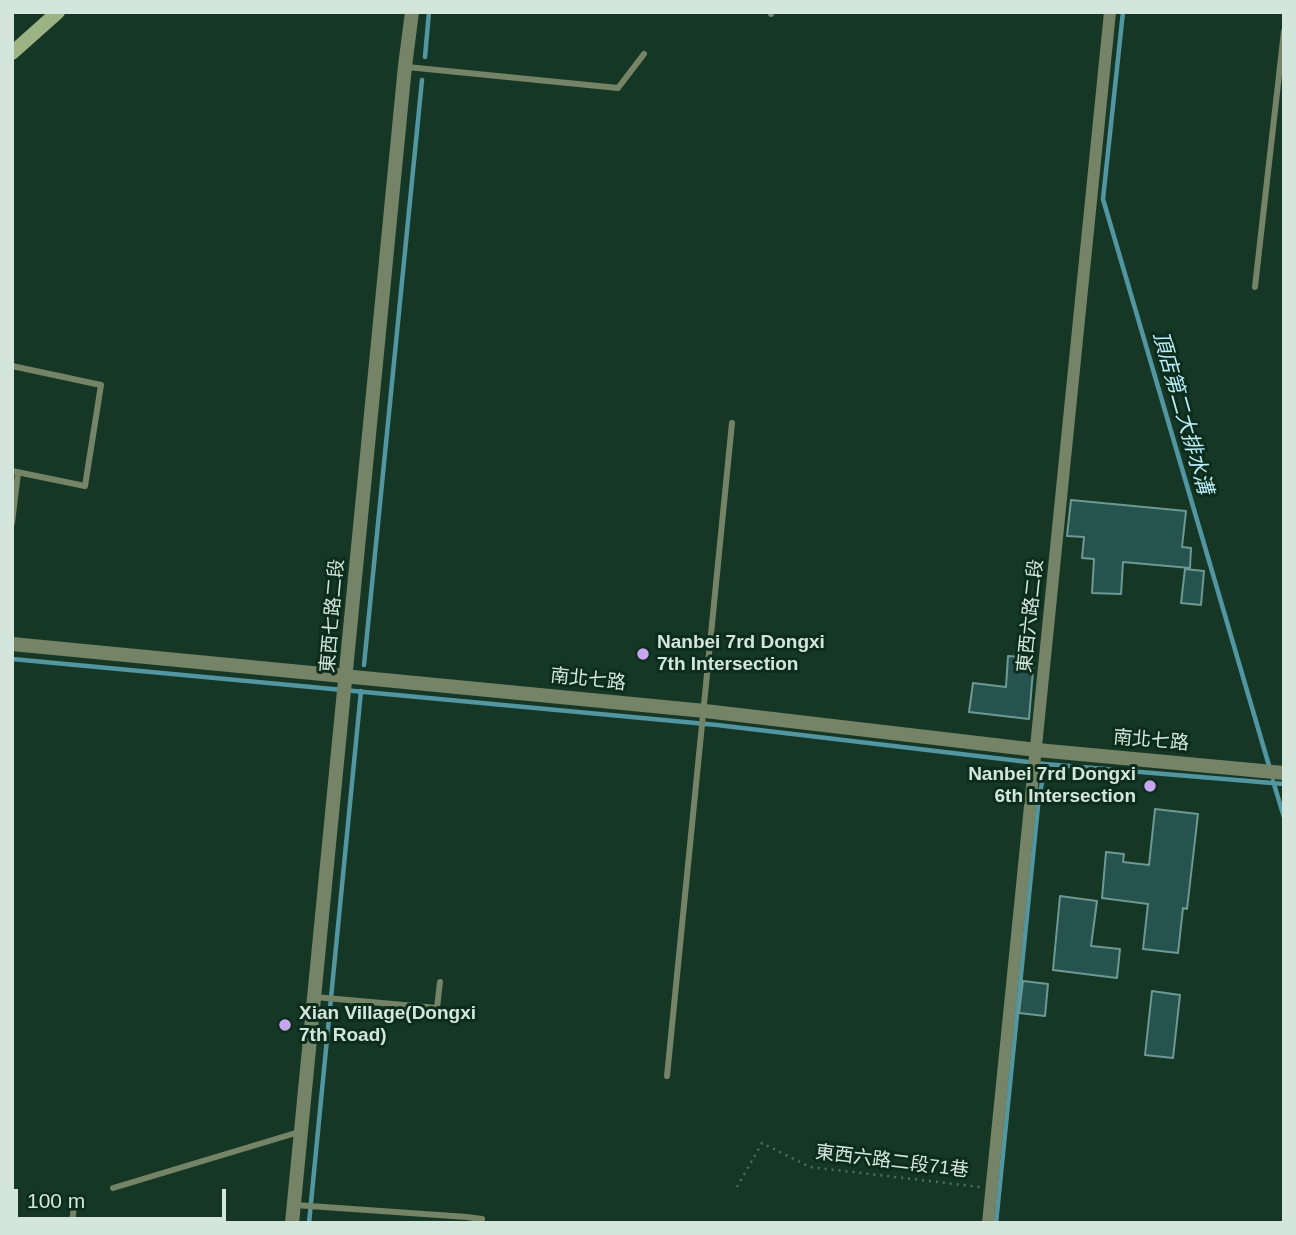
<!DOCTYPE html>
<meta charset="utf-8">
<style>
body{margin:0}
#map{position:relative;width:1296px;height:1235px;overflow:hidden;background:#173726;font-family:Helvetica,sans-serif}
canvas{display:block}
.frame{position:absolute;inset:0;border:14px solid #d4e6db;pointer-events:none}
.scale{position:absolute;left:14px;top:1189px;width:212px;height:32px;box-sizing:border-box;border:4px solid #d4e6db;border-top:0;padding-left:9px;font-size:21px;line-height:24px;white-space:nowrap;color:#d4e6db;-webkit-text-stroke:5px #0c2d1c;paint-order:stroke}
</style>
<div id="map">
<canvas width="1296" height="1235"></canvas>
<div class="frame"></div>
<div class="scale">100 m</div>
</div>
<script>
const g = document.querySelector('canvas').getContext('2d');
g.lineJoin = 'round';
function stroke(path, color, width, dash) { g.strokeStyle = color; g.lineWidth = width; g.lineCap = dash ? 'butt' : 'round'; g.setLineDash(dash || []); g.stroke(path); }
function fillPath(path, color) { g.fillStyle = color; g.fill(path, 'evenodd'); }
function label(font, color, halo, rows, align = 'center') {
  g.font = font + ' Helvetica,"Noto Sans TC",sans-serif'; g.lineWidth = 6; g.setLineDash([]); g.textBaseline = 'middle'; g.strokeStyle = halo; g.fillStyle = color; for (const [text, x, y, turn = 0] of rows) {
    g.save(); g.translate(x, y); g.rotate((+turn || 0) * Math.PI / 180); g.textAlign = isNaN(turn) ? turn : align; if (halo) g.strokeText(text, 0, 0); g.fillText(text, 0, 0); g.restore();
  }
}
const stream = new Path2D(`
 M1123 12 1103 199 1270 769
 M425 57 429 12
 M12 659 717 725 1045 764 1284 784
 M364 665 422 80
 M1273 781 1284 817
 M309 1223 361 691
 M996 1223 1038 806 1045 764`);
const building = new Path2D(`
 M1071 500 1186 511 1182 547 1191 548 1190 568 1123 562 1121 594 1092 593 1094 559 1082 558 1084 537 1067 536Z
 M1185 569 1204 571 1201 605 1181 603Z
 M1008 656 1034 658 1029 719 969 712 973 683 1006 687Z
 M1155 809 1198 814 1187 909 1183 908 1178 953 1143 949 1148 904 1102 898 1106 852 1124 854 1123 862 1149 865Z
 M1060 896 1097 901 1091 946 1120 949 1117 978 1053 970Z
 M1023 981 1048 984 1045 1016 1019 1013Z
 M1152 991 1180 995 1173 1058 1145 1055Z`);
const path = new Path2D(`
 M737 1187 762 1143 810 1167 980 1187`);
const service = new Path2D(`
 M771 14V12
 M407 67 618 88 644 54
 M1255 287 1284 31
 M12 366 101 385 85 486 12 471
 M12 523 18 473
 M315 997 437 1008 440 982
 M667 1076 732 423
 M113 1188 299 1132
 M295 1205 467 1217 482 1219 481 1223
 M72 1223 74 1206`);
const minor = new Path2D(`
 M988 1223 1110 12`);
const tertiary = new Path2D(`
 M12 644 705 711 1037 750 1284 773
 M292 1223 405 66 412 12`);
const secondary = new Path2D(`
 M12 53 58 12`);
const markers = [
 [643,654,7,"#c7a6ef"],
 [1150,786,7,"#c7a6ef"],
 [285,1025,7,"#c7a6ef"]
];
const streetNames = [
 ["東西七路二段",333,616,-85],
 ["東西六路二段",1031,616,-84],
 ["南北七路",588,680,6],
 ["南北七路",1151,741,5],
 ["東西六路二段71巷",892,1162,7]
];
const poiNames = [
 ["Nanbei 7rd Dongxi",657,643],
 ["7th Intersection",657,665],
 ["Nanbei 7rd Dongxi",1136,775,"right"],
 ["6th Intersection",1136,797,"right"],
 ["Xian Village(Dongxi",299,1014],
 ["7th Road)",299,1036]
];
const waterNames = [
 ["頂店第二大排水溝",1182,413,74]
];
stroke(stream, '#5296a1', 4.5);
fillPath(building, '#27534f');
stroke(building, '#6c9994', 2);
stroke(path, '#526d5e', 2.5, [2, 5]);
stroke(service, '#758466', 6);
stroke(minor, '#758466', 12);
stroke(tertiary, '#758466', 14);
stroke(secondary, '#9cb383', 14);
for (const [x, y, r, color] of markers) { const dot = new Path2D(); dot.arc(x, y, r, 0, 2 * Math.PI); g.fillStyle = color; g.fill(dot); stroke(dot, '#0c2d1c', 2.5); }
label('19px', '#d4e6db', '#0c2d1c', streetNames);
label('bold 19px', '#d4e6db', '#0c2d1c', poiNames, 'left');
label('italic 21px', '#bbecfa', '#0c2d1c', waterNames);
</script>
